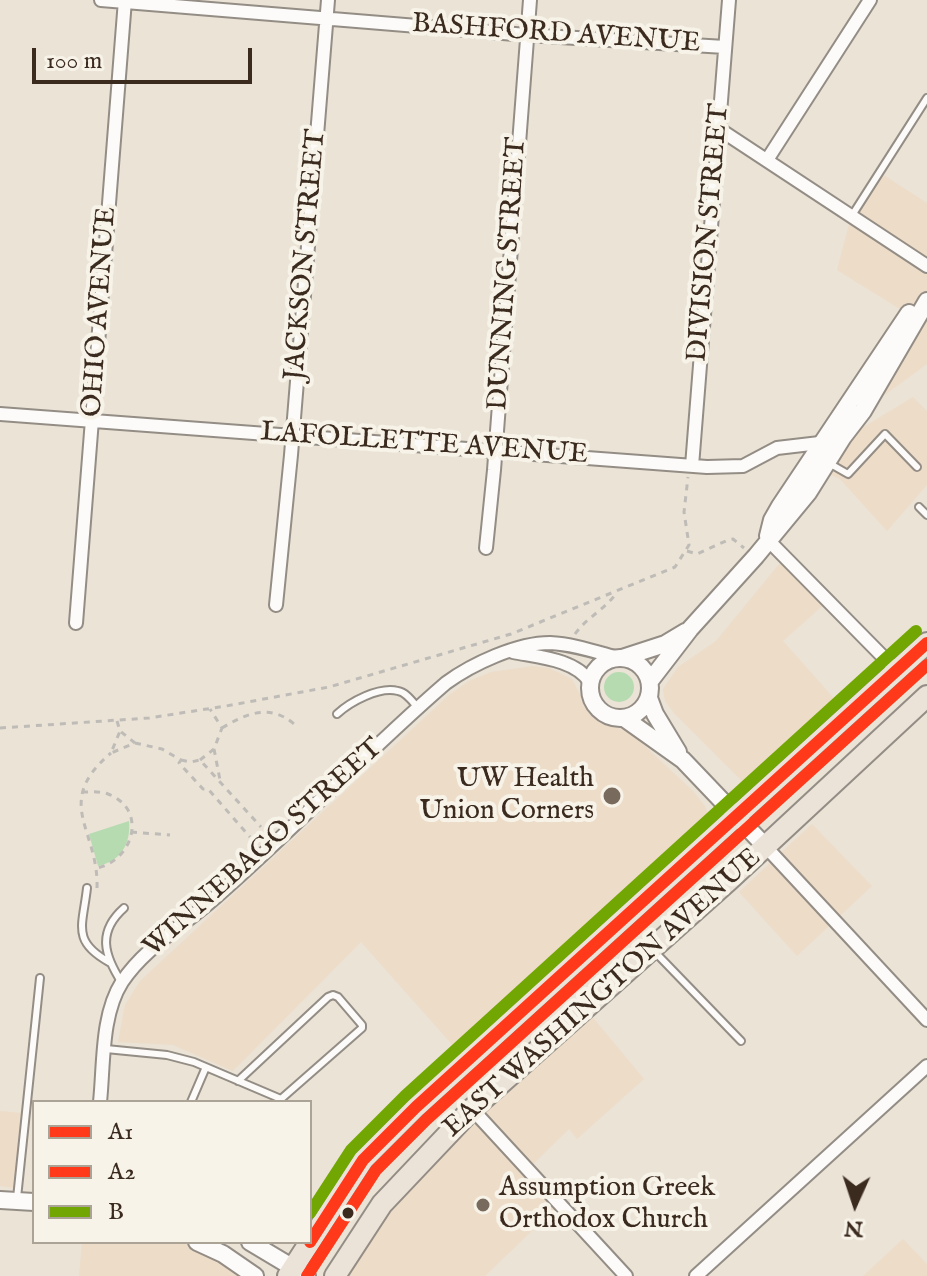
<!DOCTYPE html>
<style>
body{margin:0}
#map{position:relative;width:927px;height:1276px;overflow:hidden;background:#eae3d6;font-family:"IM FELL English",serif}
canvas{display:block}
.legend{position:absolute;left:32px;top:1100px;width:280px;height:144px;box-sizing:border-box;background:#f7f3e8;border:2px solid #aca397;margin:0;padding:10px 14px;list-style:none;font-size:24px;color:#3b2a1e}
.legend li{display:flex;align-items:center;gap:16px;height:40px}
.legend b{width:40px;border:2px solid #aca397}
.north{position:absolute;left:815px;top:1164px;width:80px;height:80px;-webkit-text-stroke:6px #f7f3e8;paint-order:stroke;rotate:183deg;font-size:22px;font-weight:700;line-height:32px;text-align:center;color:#3b2a1e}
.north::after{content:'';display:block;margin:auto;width:28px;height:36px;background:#3b2a1e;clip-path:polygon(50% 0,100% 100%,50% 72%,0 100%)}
.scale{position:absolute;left:32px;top:48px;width:220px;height:36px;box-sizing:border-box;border:4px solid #3b2a1e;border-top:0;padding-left:10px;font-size:24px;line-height:28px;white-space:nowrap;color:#3b2a1e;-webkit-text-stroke:6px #f7f3e8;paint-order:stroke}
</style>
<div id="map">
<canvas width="927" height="1276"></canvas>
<ul class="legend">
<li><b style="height:10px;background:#ff391a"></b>A1</li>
<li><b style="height:10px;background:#ff391a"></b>A2</li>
<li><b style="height:10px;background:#72a703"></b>B</li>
</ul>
<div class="north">N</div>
<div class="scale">100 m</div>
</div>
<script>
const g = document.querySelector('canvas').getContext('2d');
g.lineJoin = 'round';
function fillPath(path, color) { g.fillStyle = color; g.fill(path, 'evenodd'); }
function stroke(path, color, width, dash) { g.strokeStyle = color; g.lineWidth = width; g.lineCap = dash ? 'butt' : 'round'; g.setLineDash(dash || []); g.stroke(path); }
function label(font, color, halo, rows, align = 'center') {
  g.font = font + ' "IM FELL English",serif'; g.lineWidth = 8; g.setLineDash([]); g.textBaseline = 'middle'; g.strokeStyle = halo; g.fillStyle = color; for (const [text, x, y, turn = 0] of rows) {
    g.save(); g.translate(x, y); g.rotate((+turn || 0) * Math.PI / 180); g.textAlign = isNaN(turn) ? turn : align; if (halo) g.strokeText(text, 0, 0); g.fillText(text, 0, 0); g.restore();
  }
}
const built = new Path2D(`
 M879 172 927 203V364L863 411 916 319 837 270 851 217Z
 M913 397 927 411V485L887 531 840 479 822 471 846 432 867 425Z
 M785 557 828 601 783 641 840 705 847 716 757 796 674 713 665 701 663 689 678 667 716 641Z
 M533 666 549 668 572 679 591 716 631 733 693 791 705 806 708 814 707 821 697 832 457 1050 361 942 233 1071 173 1045 118 1042 125 1005 140 981 449 695 469 681 491 672Z
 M812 824 872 886 797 956 739 892Z
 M585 1008 644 1079 577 1139 569 1129 528 1169 560 1204 485 1276H335L382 1204Z
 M0 1111 21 1113 14 1188 0 1186Z
 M903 1239 927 1264V1276H863Z
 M82 1242H197L255 1276H79Z`);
const green = new Path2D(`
 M604 687a15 15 0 1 1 30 0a15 15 0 1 1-30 0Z
 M129 821C131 844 121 861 98 866L89 834Z`);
const path = new Path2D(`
 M687 551 697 554 728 540 733 539 744 548
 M575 634C587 617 606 609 617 592
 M117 721 120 731 111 753 135 743 120 731
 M0 728 149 718 226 706 329 687 511 634 675 567 689 545 684 512 688 477
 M222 728C245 714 270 703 294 724
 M135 743 162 749 181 760 179 763 203 789H208L250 837
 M214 749 220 780
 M181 760 191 762 200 760 261 827
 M200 760 214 749 222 728 210 709
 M82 792C91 792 100 791 108 794 148 809 134 860 97 868
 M131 832 170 835
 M97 888C99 829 52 803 111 753`);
const service = new Path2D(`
 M851 217 927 98
 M827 462 848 474 885 434 917 467
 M919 507 927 515
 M337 714C350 702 379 686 398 691 406 692 413 702 418 708
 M87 888C83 925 71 941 109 962
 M654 951 741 1041
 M122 983C104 955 97 932 124 908
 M106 1049 167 1055 194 1062 281 1099 362 1028V1025L338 997 333 995 328 997 238 1081
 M191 1102 206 1067
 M17 1198 40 978`);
const minor = new Path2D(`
 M101 0 527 35 725 47
 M719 129 927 266
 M767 160 870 0
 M0 414 707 467 743 466 777 448 828 442
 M692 466 729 0
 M768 540 896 670
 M486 548 494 470 530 0
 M276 605 291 455 328 0
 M76 623 125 0
 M513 652C538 657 575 659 590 682
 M766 847 927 1020
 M100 1102C104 1064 101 1015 122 982 145 947 186 924 217 896 295 828 367 751 446 683 472 664 517 643 550 643 573 644 596 652 618 658
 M472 1109 626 1276
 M696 1276 927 1066`);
const tertiary = new Path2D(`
 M768 536 772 520 780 506 909 313
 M590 688a30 30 0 1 1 60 0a30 30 0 1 1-60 0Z
 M622 658 665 644 685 632
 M650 681 690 629 756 556 808 493 843 437 863 411 927 301
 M649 698 655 714 678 752
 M624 718 683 760 766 847
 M0 1200 34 1202
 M197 1242 223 1254 255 1276
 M250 1242 307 1276`);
const primary = new Path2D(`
 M288 1276 363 1160 416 1107 927 643
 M335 1276 382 1204 472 1109 729 880 927 696`);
const bus1 = new Path2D(`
 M310 1242 363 1160 416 1107 927 643`);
const bus2 = new Path2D(`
 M307 1276 376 1170 427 1119 927 665`);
const bus3 = new Path2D(`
 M310 1213 351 1150 405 1096 916 631`);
const markers = [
 [612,796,10,"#786b5e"],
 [483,1205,8,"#786b5e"],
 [348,1213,7,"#3b2a1e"]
];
const streetNames = [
 ["BASHFORD AVENUE",556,35,4],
 ["DIVISION STREET",710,233,-85],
 ["JACKSON STREET",307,255,-85],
 ["DUNNING STREET",509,274,-86],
 ["OHIO AVENUE",101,312,-86],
 ["LAFOLLETTE AVENUE",424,445,4],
 ["WINNEBAGO STREET",264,849,-42],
 ["EAST WASHINGTON AVENUE",603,994,-42]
];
const poiNames = [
 ["UW Health",594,780],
 ["Union Corners",594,812],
 ["Assumption Greek",499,1189,"left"],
 ["Orthodox Church",499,1221,"left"]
];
fillPath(built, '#eddcc8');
fillPath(green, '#b6dbb0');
stroke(service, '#938d85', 10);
stroke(minor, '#938d85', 16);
stroke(tertiary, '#938d85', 20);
stroke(primary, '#938d85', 24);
stroke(path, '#bfbcb8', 3, [6, 6]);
stroke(service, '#fcfbf9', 6);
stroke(minor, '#fcfbf9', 12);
stroke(tertiary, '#fcfbf9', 16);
stroke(primary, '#ebe2d8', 20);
stroke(bus1, '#ff391a', 12);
stroke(bus2, '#ff391a', 12);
stroke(bus3, '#72a703', 12);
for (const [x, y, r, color] of markers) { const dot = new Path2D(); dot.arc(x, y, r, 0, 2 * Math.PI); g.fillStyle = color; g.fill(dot); stroke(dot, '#f7f3e8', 3); }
label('28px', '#3b2a1e', '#f7f3e8', streetNames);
label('28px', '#3b2a1e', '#f7f3e8', poiNames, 'right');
</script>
